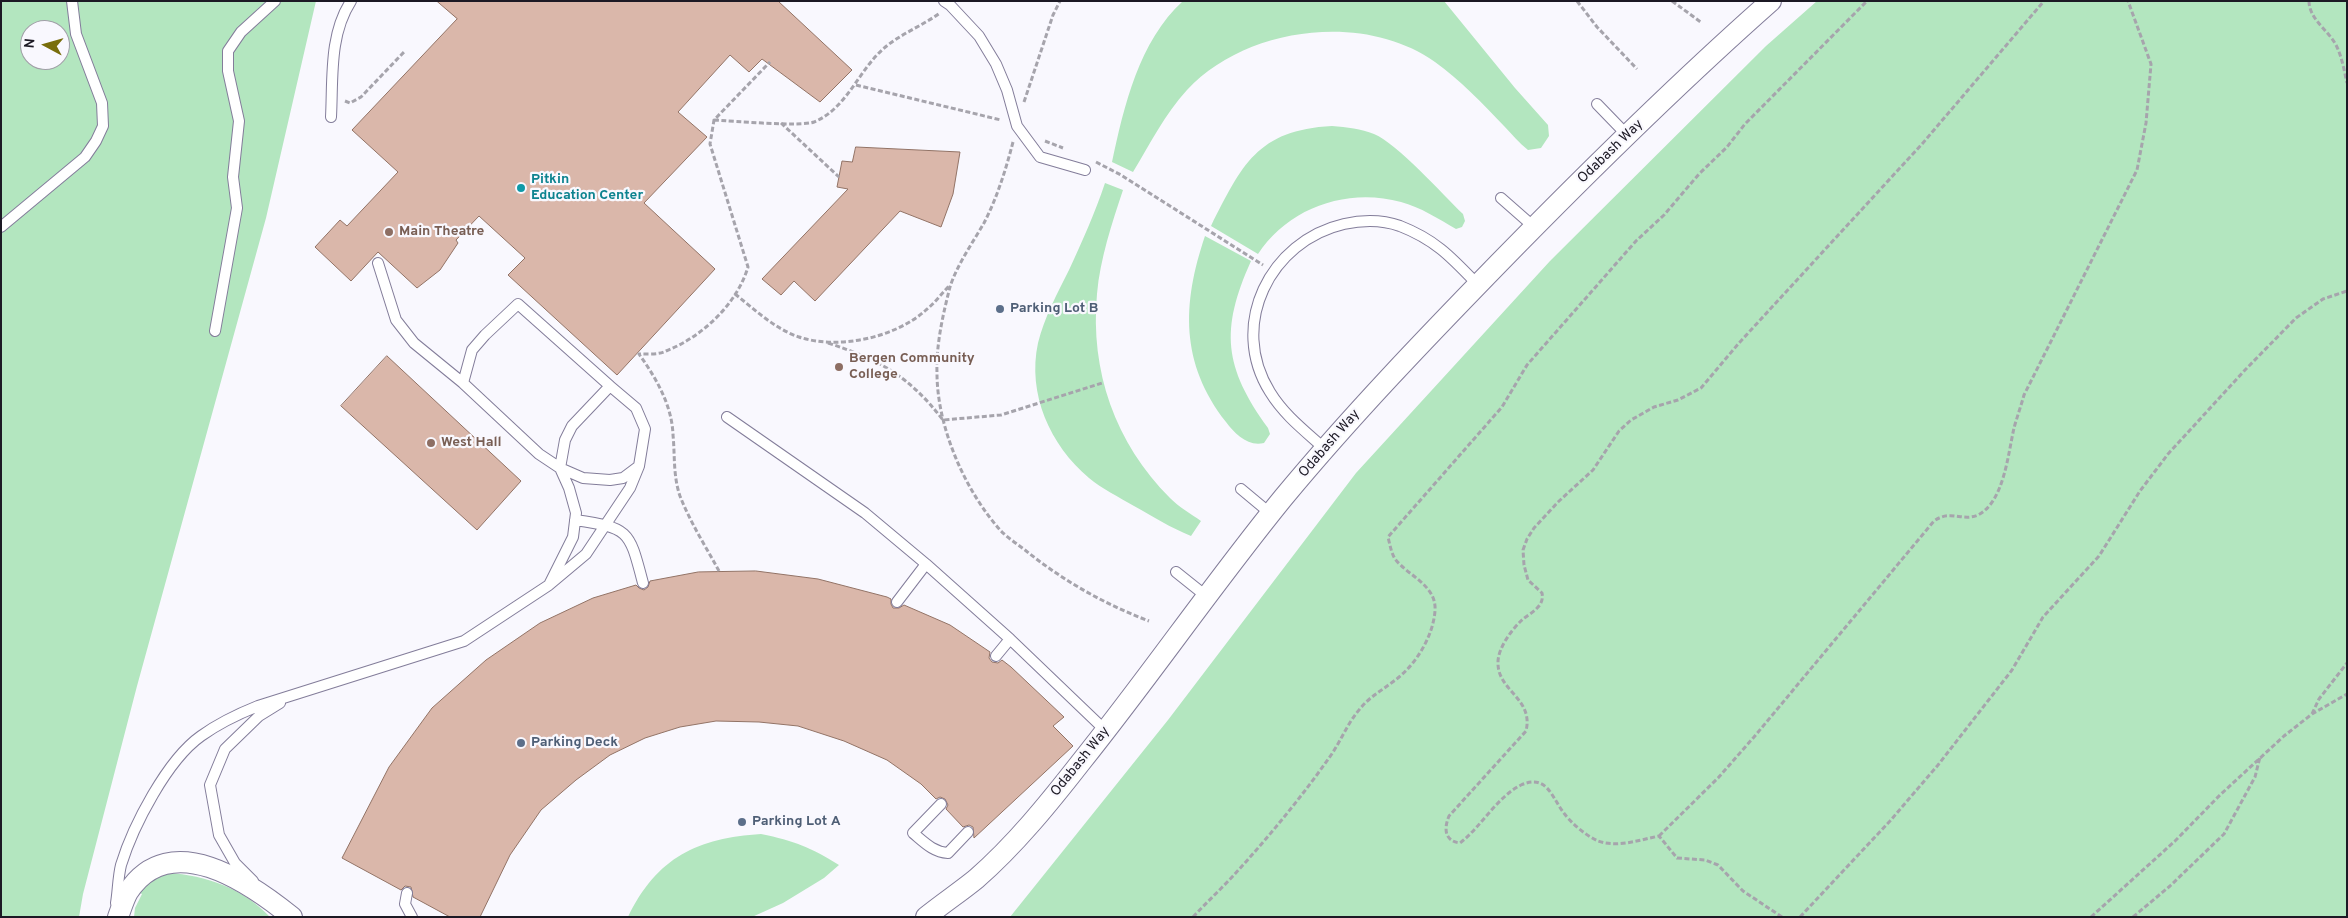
<!DOCTYPE html>
<style>
body{margin:0}
#map{position:relative;width:2348px;height:918px;overflow:hidden;background:#f9f8fe;font-family:Overpass,sans-serif}
canvas{display:block}
.frame{position:absolute;inset:0;border:2px solid #1c1924;pointer-events:none}
.north{position:absolute;left:20px;top:20px;width:50px;height:50px;box-sizing:border-box;background:#f9f8fe;border:1px solid #a19fa7;border-radius:50%;rotate:276deg;font-size:14px;font-weight:700;line-height:20px;text-align:center;color:#1c1924}
.north::after{content:'';display:block;margin:auto;width:18px;height:22px;background:#796e0c;clip-path:polygon(50% 0,100% 100%,50% 72%,0 100%)}
</style>
<div id="map">
<canvas width="2348" height="918"></canvas>
<div class="frame"></div>
<div class="north">N</div>
</div>
<script>
const g = document.querySelector('canvas').getContext('2d');
g.lineJoin = 'round';
function fillPath(path, color) { g.fillStyle = color; g.fill(path, 'evenodd'); }
function stroke(path, color, width, dash) { g.strokeStyle = color; g.lineWidth = width; g.lineCap = dash ? 'butt' : 'round'; g.setLineDash(dash || []); g.stroke(path); }
function label(font, color, halo, rows, align = 'center') {
  g.font = font + ' Overpass,sans-serif'; g.lineWidth = 4.5; g.setLineDash([]); g.textBaseline = 'middle'; g.strokeStyle = halo; g.fillStyle = color; for (const [text, x, y, turn = 0] of rows) {
    g.save(); g.translate(x, y); g.rotate((+turn || 0) * Math.PI / 180); g.textAlign = isNaN(turn) ? turn : align; if (halo) g.strokeText(text, 0, 0); g.fillText(text, 0, 0); g.restore();
  }
}
const green = new Path2D(`
 M1 1H316L266 218 137 686 83 894 79 917H1ZM30 30H60V60H30Z
 M1183 1H1444L1515 88 1548 125 1549 136 1541 148 1528 150C1519 143 1512 134 1504 126 1483 104 1460 80 1435 62 1364 11 1245 27 1187 90 1165 114 1150 144 1133 172L1112 162C1124 106 1139 41 1183 1Z
 M1817 1H2347V917H1010L1168 720 1356 473 1550 261 1766 46Z
 M1332 126C1347 127 1361 129 1374 134 1398 144 1442 194 1463 214L1465 221 1462 227 1456 229C1439 219 1420 207 1401 202 1347 187 1288 208 1258 254L1211 226C1242 165 1257 130 1332 126Z
 M1105 183 1123 190C1112 223 1100 259 1097 294 1090 371 1115 443 1170 498 1179 507 1191 514 1201 521L1191 536C1171 528 1152 516 1134 506 1119 497 1102 489 1089 478 1050 445 1027 394 1038 343 1044 318 1057 294 1069 270 1082 242 1095 213 1105 183Z
 M1205 236 1251 261C1220 330 1224 367 1268 428L1270 434 1264 443C1248 447 1235 434 1226 422 1180 363 1182 304 1205 236Z
 M761 834C795 841 810 847 839 865L824 878 783 903 752 917H628C657 857 698 838 761 834Z
 M168 873C206 875 244 889 270 917H134L135 908 142 894 138 892 157 877Z`);
const building = new Path2D(`
 M437 1H778L852 70 820 102 762 59 749 72 730 55 678 112 707 137 644 203 715 269 617 375 508 275 525 258 479 216 456 240 458 243 440 270 417 288 378 252 351 281 315 247 340 220 347 226 398 172 352 130 457 19Z
 M856 147 960 152 953 194 941 227 900 211 815 301 794 281 781 295 762 279 848 189 837 187 842 161 852 162Z
 M387 356 521 481 477 530 341 406Z
 M756 571 818 579 887 597 891 599V604L893 608H899L904 605 950 625 990 652 989 658 992 662 998 663 1002 660 1011 667 1064 717 1053 726 1073 746 974 838 973 827 969 825 963 827 946 809 948 805 945 799 940 797 936 799 921 784 887 760 844 741 798 726 759 722 716 721 680 727 645 738 610 755 576 780 541 810 510 855 480 917H450L413 897 411 887 405 886 401 890 342 858 389 767 432 708 486 660 540 623 593 598 636 585 639 588 644 590 648 587 650 581 698 572Z`);
const path = new Path2D(`
 M1577 1 1597 27 1637 69
 M1672 1 1702 23
 M2309 1C2309 19 2328 30 2336 45 2342 57 2344 70 2347 83
 M856 85 1001 120
 M345 101 350 103 361 97 404 52
 M1024 102 1053 15 1060 1
 M714 120C734 121 800 127 814 122 846 109 858 72 882 50 898 35 922 26 940 13
 M781 123 839 177
 M1045 141 1063 148
 M1013 142C1006 169 997 198 984 223 973 242 956 267 950 287 943 314 936 345 937 373 937 427 965 491 1001 531 1008 538 1017 544 1025 550 1062 580 1104 604 1149 621
 M1096 162 1121 175 1263 265
 M735 294C754 309 775 329 799 337 838 350 895 338 926 310 935 303 942 293 950 285
 M828 343C880 360 909 376 943 420L1001 415 1102 383
 M719 571C706 547 690 522 680 496 673 476 675 455 673 435 672 405 656 378 639 354 647 354 658 355 666 351 702 337 737 304 748 267L710 144 714 120 770 62
 M2312 714 2319 699 2347 663
 M1659 836 1718 778 1754 737 1934 521C1951 509 1962 522 1978 515 2004 502 2008 454 2014 428 2017 417 2021 406 2024 395L2137 170 2146 123 2151 64 2128 1
 M1193 917C1206 903 1220 890 1233 876 1267 839 1300 799 1329 758 1340 743 1347 724 1359 710 1369 697 1381 691 1394 681 1415 666 1433 637 1435 611 1437 585 1408 576 1395 559 1391 552 1390 545 1388 537L1502 407 1527 365 1636 241 1664 215 1699 174 1727 147 1745 124 1867 1
 M1782 917 1743 891 1718 865 1705 860 1677 858 1659 836C1639 840 1618 848 1598 841 1585 835 1571 823 1563 812 1551 795 1546 774 1521 785 1497 797 1481 827 1460 843 1444 841 1444 828 1449 816L1526 731C1534 698 1497 691 1498 662 1498 648 1512 629 1523 619 1528 615 1534 612 1538 607 1542 603 1543 598 1542 593L1528 580 1524 565 1523 550 1527 539 1534 528 1558 502 1593 470 1619 431 1631 420 1654 407 1678 400 1701 388 1739 343 1922 144 2044 1
 M1800 917 1890 821 1938 765 2012 670 2043 617 2099 556 2140 491 2168 454 2245 370 2296 318 2323 299 2347 291
 M2091 917 2175 841 2220 795 2284 736 2312 714 2347 694
 M2133 917 2170 886 2224 834 2255 777 2260 757`);
const lane = new Path2D(`
 M944 1 950 5 979 36 996 64 1007 90 1017 126 1040 157 1085 170
 M1597 104 1627 135
 M331 117C333 78 329 35 351 1
 M1501 198 1534 227
 M1 227 85 157 96 141 103 126 102 103 76 34 72 1
 M378 263 396 320 414 343 463 383
 M215 331 237 208 233 177 239 121 228 71V51L241 32 275 1
 M610 386 636 408 645 429 639 466 630 488 586 554 549 585 573 537 576 513 569 488 560 468 565 440 572 426Z
 M610 386 518 304 485 335 472 350 463 383 539 454 560 468 583 478 610 480 623 478 639 466
 M727 417 865 513 926 564 1010 639 1106 731
 M1325 449C1305 431 1284 415 1270 392 1228 325 1270 241 1344 224 1362 220 1383 220 1400 226 1436 240 1452 258 1478 285
 M1241 489 1271 514
 M575 520C630 528 629 530 643 583
 M1176 572 1206 596
 M897 602 926 564
 M996 656 1010 639
 M941 804 913 833C924 842 933 852 948 853L968 832
 M253 881 235 863 219 835 210 785 225 749 259 716 280 703
 M407 893 405 904 412 917
 M116 903C118 891 118 877 121 865 133 826 167 760 201 736 219 723 238 714 258 706L464 641 549 585`);
const street = new Path2D(`
 M118 917C121 909 124 899 128 892 170 827 250 883 292 917
 M926 917C942 904 960 892 976 879 1015 845 1049 803 1081 762 1150 676 1213 584 1283 498 1351 416 1425 339 1499 263 1587 173 1677 84 1771 1`);
const markers = [
 [521,188,5,"#0f9aa8"],
 [389,232,5,"#8d6e63"],
 [1000,309,5,"#5c6f8a"],
 [839,367,5,"#8d6e63"],
 [431,443,5,"#8d6e63"],
 [521,743,5,"#5c6f8a"],
 [742,822,5,"#5c6f8a"]
];
const streetNames = [
 ["Odabash Way",1611,152,-44],
 ["Odabash Way",1330,444,-49],
 ["Odabash Way",1081,762,-51]
];
const cultureNames = [
 ["Pitkin",531,180],
 ["Education Center",531,196]
];
const educationNames = [
 ["Main Theatre",399,232],
 ["Bergen Community",849,359],
 ["College",849,375],
 ["West Hall",441,443]
];
const serviceNames = [
 ["Parking Lot B",1010,309],
 ["Parking Deck",531,743],
 ["Parking Lot A",752,822]
];
fillPath(green, '#b3e6bf');
fillPath(building, '#dab7aa');
stroke(building, '#927366', 1);
stroke(lane, '#837d9a', 12);
stroke(street, '#837d9a', 22);
stroke(path, '#a6a4ac', 3, [5, 2.5]);
stroke(lane, '#fff', 10);
stroke(street, '#fff', 20);
for (const [x, y, r, color] of markers) { const dot = new Path2D(); dot.arc(x, y, r, 0, 2 * Math.PI); g.fillStyle = color; g.fill(dot); stroke(dot, '#f9f8fe', 2); }
label('14px', '#1c1924', '#f9f8fe', streetNames);
label('bold 14px', '#0d838f', '#f9f8fe', cultureNames, 'left');
label('bold 14px', '#785e54', '#f9f8fe', educationNames, 'left');
label('bold 14px', '#4e5e75', '#f9f8fe', serviceNames, 'left');
</script>
